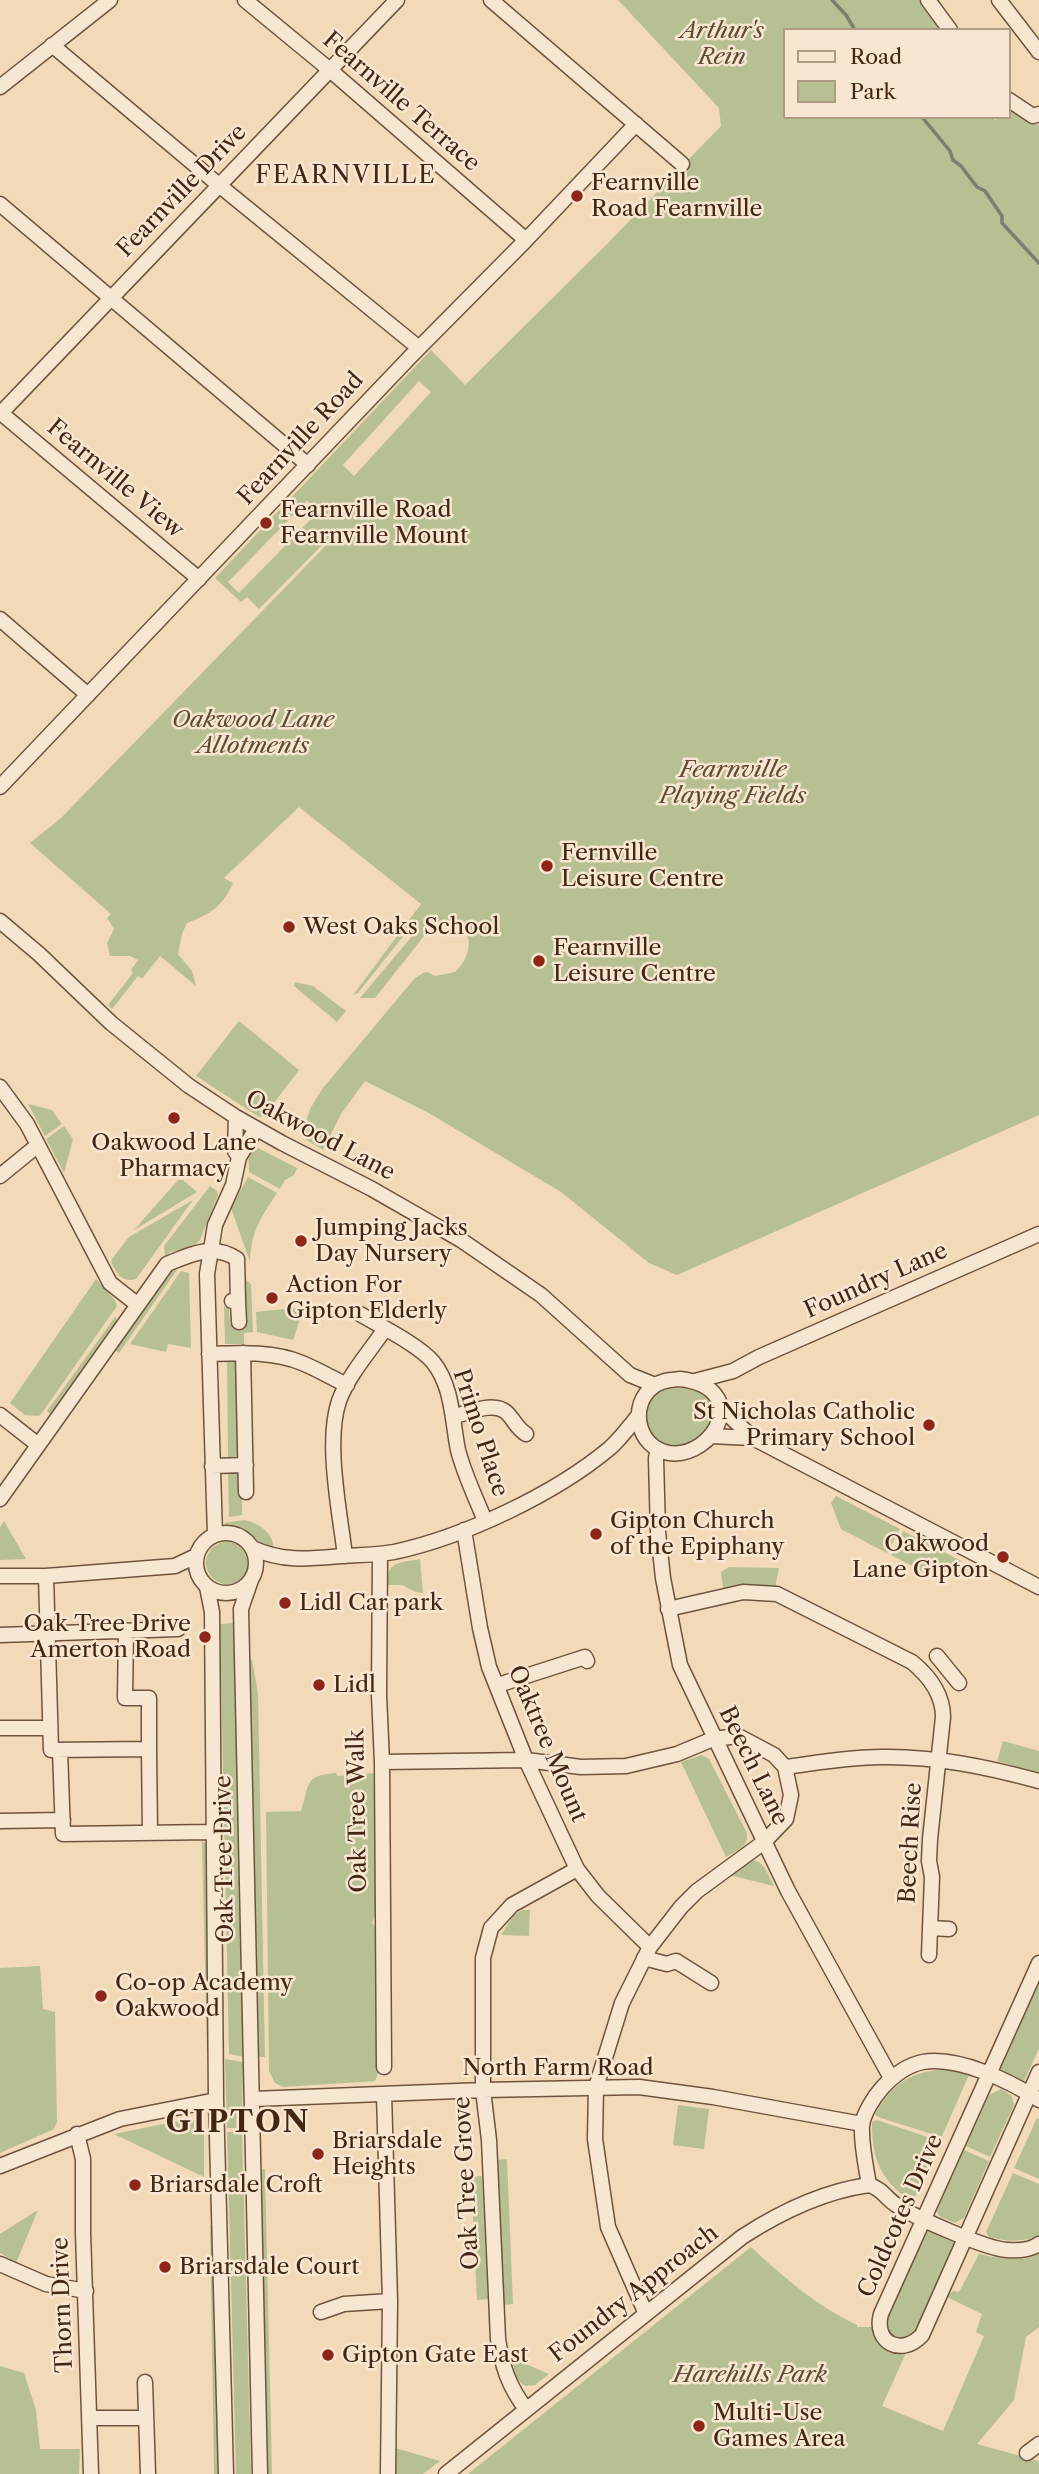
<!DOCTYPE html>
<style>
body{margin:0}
#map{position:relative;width:1039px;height:2474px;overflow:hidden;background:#f2dab9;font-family:"Libre Caslon Text",serif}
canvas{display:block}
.legend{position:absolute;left:783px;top:28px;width:228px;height:91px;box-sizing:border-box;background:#f7e7d2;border:2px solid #af9a86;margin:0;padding:9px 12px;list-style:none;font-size:21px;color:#442615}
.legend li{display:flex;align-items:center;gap:14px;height:35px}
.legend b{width:35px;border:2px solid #af9a86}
</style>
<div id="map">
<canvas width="1039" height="2474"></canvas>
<ul class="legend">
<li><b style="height:9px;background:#f7e7d2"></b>Road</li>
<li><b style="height:19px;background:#b6c092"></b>Park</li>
</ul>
</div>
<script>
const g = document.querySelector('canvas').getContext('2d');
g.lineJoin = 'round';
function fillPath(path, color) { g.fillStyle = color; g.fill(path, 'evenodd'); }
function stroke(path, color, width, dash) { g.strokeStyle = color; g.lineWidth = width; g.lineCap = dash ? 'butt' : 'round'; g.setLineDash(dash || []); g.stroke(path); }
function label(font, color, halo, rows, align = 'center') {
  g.font = font + ' "Libre Caslon Text",serif'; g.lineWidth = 5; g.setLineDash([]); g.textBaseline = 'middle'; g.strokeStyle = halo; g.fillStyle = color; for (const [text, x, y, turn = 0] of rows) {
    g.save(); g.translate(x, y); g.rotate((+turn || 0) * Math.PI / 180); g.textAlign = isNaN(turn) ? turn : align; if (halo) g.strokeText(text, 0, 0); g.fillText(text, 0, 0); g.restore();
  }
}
const green = new Path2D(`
 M618 0H919L940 30H785V117H992L995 120 1000 117H1009V111L1013 109 1035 120 1039 126V1115L677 1275 649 1263 561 1192 427 1112 365 1081 341 1114 323 1150 305 1139 304 1127 311 1107 323 1088 414 979 423 973 427 972 435 976 455 972C482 946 467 911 432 926L375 998H360L413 935V924L358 993 353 995 421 904 299 807 224 878 233 883C222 907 211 914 187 923L182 934 178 954 192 971 196 986 160 956 142 979 138 976 112 1009 108 1005 133 973 131 970 138 960 130 956H110L107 943 114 929 107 918 111 914 30 843 61 818 339 532 334 533 259 609 247 597 241 602 215 578 431 350 465 385 609 242 721 126 719 108ZM419 381 431 392 354 476 343 465ZM307 501 318 512 239 593 228 582Z
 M295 982 313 986 346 1011 337 1022 294 986Z
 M239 1021 299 1070 264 1116 259 1117 196 1076Z
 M28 1104 52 1110 62 1124 45 1136Z
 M64 1126 73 1139 64 1173 46 1139Z
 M254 1146 297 1168 294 1175 285 1180 280 1189 249 1172 248 1149Z
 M248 1177 277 1193C260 1219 251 1231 250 1262L231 1208Z
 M178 1180H183L197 1192 134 1230Z
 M210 1186 217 1191 218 1195 200 1240 194 1246 170 1252 165 1257 164 1246Z
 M193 1200 136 1279C121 1283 117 1273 111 1262L112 1259 129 1237Z
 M173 1269 177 1270 119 1353 114 1350Z
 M181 1271 189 1273 191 1348 168 1344 166 1352 130 1344Z
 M244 1278 251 1284 253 1332 244 1333V1344H225L224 1306 229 1309 230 1324H246Z
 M96 1279 115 1300 117 1306 44 1410 39 1416 25 1415 10 1403Z
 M304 1307 293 1340 257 1332 256 1312Z
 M115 1317 119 1320 50 1414 47 1411Z
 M227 1361H239L241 1459H230L228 1456Z
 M680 1388C740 1393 706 1454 667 1444 644 1438 639 1405 659 1392 666 1388 673 1388 680 1388Z
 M242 1470V1515L229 1517 228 1472Z
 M836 1496 900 1529 887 1553 841 1529 831 1503Z
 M244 1520C259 1523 276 1534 273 1551 261 1545 254 1536 244 1531 237 1526 230 1530 224 1523Z
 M4 1521 26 1559 0 1560V1527Z
 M903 1531 961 1561 957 1569 929 1575 891 1555Z
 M206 1563a21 21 0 1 1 42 0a21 21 0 1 1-42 0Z
 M420 1559 423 1593 416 1592 402 1585H387C387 1560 400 1563 420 1559Z
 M729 1567 779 1568 775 1588 750 1585 723 1588 721 1572Z
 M234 1623 244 2057 229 2054 220 1624Z
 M249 1660H252L258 1693 265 2057H259Z
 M1003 1741 1039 1751V1772L997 1761Z
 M702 1755 709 1759 747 1833C749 1847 736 1851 726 1857L681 1762Z
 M336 1773 337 1776 375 1773 377 1913 372 1922 377 1931 379 2072 375 2081 283 2087 275 2083 269 2071 266 1812 301 1811C310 1785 303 1775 336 1773Z
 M202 1841 208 1844 213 2053H207Z
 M750 1860C764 1859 768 1875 774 1886L729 1875Z
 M522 1910H530L529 1936 501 1935 513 1916Z
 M40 1966 43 2009 55 2012 57 2122 54 2129 0 2153V1968Z
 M1039 1983V2049L1024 2081 1000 2070Z
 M225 2059 243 2062 242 2128H227Z
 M950 2069 969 2075 942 2136H938L878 2117 875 2114C895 2081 911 2071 950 2069Z
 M1001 2089 1012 2096 1014 2105 990 2157 966 2146 989 2095Z
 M678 2105 709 2109 704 2149 673 2145Z
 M1037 2118 1039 2119V2179L1014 2168Z
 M188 2119 200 2122 204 2130V2177L114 2134Z
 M877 2120 939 2141 915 2197 908 2200C879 2176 872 2159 872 2122Z
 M227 2132H242L251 2474H236Z
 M964 2150 989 2161 964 2218 955 2223 939 2216 937 2211Z
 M507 2159 513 2304 504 2305 498 2160Z
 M265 2169 272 2474H266L258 2170Z
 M1013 2173 1039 2184V2236C1021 2242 1008 2242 989 2237L986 2232Z
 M482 2176 488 2299 477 2300 471 2177Z
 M38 2210 16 2263 0 2253V2234Z
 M210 2225H216L221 2474H214Z
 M925 2230 956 2243 915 2333 912 2337 896 2341 885 2328 886 2317Z
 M751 2247C784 2278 817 2306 857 2325V2327H874L896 2352 906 2353 882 2406 943 2431 984 2336 976 2332 982 2314 947 2297 953 2291 959 2292 979 2254C999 2258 1019 2263 1039 2254V2327L1026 2337 1014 2400 977 2444 1039 2461V2474H468Z
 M514 2359 549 2374 535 2385 525 2386 517 2380 512 2361Z
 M0 2366 24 2373 36 2410 40 2449H80L79 2474H0Z
 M395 2448 440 2461 423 2474H396Z`);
const stream = new Path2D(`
 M832 0 846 15 855 30
 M922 117 950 151 953 160 961 166 977 187 985 191 1002 216V223L1039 263`);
const minor = new Path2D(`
 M245 0 330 70 526 240
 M491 0 682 164
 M928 0 950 30
 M999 0 1039 52
 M52 45 220 186 419 348
 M0 87 110 0
 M1009 100 1033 116 1039 114
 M0 204 308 465
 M1 413 199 579
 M0 414 397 0
 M0 619 88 695
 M0 787 411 356 526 240 636 124
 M0 921 39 954 111 1023 189 1086 236 1117 282 1143 372 1189 461 1240 541 1295 630 1375 655 1385
 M0 1087 27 1124 110 1283 138 1305
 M236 1117 235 1151 239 1157
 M0 1176 38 1145
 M232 1301H238L239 1322
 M360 1314C380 1326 419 1345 433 1362 453 1387 452 1421 458 1450 464 1474 476 1498 485 1521
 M243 1353 246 1492
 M209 1354C240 1353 273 1351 302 1363 317 1369 332 1378 347 1385
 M680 1379C753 1388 714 1459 669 1453 637 1448 628 1404 654 1386 662 1380 671 1380 680 1379Z
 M695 1381 733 1371 759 1357 1039 1234
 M721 1408 753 1438 1039 1587
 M0 1415 37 1444
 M454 1416C469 1413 493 1401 506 1412 514 1419 516 1428 526 1434
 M711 1436 752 1438
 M658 1449 656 1458 658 1532 663 1578 680 1665 788 1891 891 2078
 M212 1466 246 1465
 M0 1499 167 1264C191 1254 214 1243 237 1259L238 1301
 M464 1530 480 1628 489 1667 526 1760 577 1869 598 1896 650 1947
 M196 1563a30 30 0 1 1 60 0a30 30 0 1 1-60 0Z
 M215 1535 207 1274 215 1225 233 1185 239 1157 256 1129
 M252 1548C283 1562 308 1559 341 1556 359 1555 377 1555 394 1552 464 1537 555 1494 610 1448 620 1439 629 1427 638 1416
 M380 1554 379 1695 382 1762 384 2067
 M345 1556C340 1513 325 1442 339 1401 348 1376 369 1352 385 1329
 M0 1576H46L175 1566 196 1556
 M46 1576 51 1750 149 1749 150 1833
 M251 1580 241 1609 260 2474
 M207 1587 212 1612 216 2100 226 2474
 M668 1609 743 1592 777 1594 912 1662C929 1676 943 1694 943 1717L930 1839 929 1861 932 1877 929 1955
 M126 1631 125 1698H149V1749
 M0 1635 178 1629
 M937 1656 959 1683
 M498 1685 585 1657 587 1661
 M0 1728H50
 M60 1750 63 1834 213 1832
 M382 1762 526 1760 581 1767 626 1766 677 1754 713 1739 738 1736 774 1755 785 1767 791 1795 786 1819 764 1842 697 1891 681 1907 650 1947 622 2003 596 2087 595 2139 608 2227 646 2314
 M785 1767C816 1763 849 1757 881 1757 935 1756 987 1767 1039 1781
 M0 1821 63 1820
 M930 1928 949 1929
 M644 1958 667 1964 676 1961 711 1983
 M1039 1963 881 2314C873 2343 902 2357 922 2335L1039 2072
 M384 2094 390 2301 388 2474
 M253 2099 483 2090 639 2087 713 2097 862 2124
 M77 2134 83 2159V2233L91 2474
 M0 2166 120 2119 216 2100
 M869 2185C866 2166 861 2145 862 2126 863 2114 874 2097 882 2088 892 2077 907 2065 923 2062 958 2056 1010 2081 1039 2100
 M869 2185C881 2188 886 2198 895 2204 913 2217 987 2249 1007 2250 1018 2251 1030 2250 1039 2244
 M0 2264 46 2284 86 2291
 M321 2312 344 2304 390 2301
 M145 2382 148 2474
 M526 2409C509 2387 502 2366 498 2339L489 2140 483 2090V1958L491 1928 512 1905 577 1869
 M89 2418H146
 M1027 2453 1039 2444
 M446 2474 742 2237C779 2213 825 2191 869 2185`);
const markers = [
 [577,196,7,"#8f2418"],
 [266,523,7,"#8f2418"],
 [547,866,7,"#8f2418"],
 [289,927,7,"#8f2418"],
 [539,961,7,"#8f2418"],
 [174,1118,7,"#8f2418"],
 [301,1241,7,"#8f2418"],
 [272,1298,7,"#8f2418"],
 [929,1425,7,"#8f2418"],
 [596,1534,7,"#8f2418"],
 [1003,1557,7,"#8f2418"],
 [285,1603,7,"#8f2418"],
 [205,1637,7,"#8f2418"],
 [319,1685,7,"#8f2418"],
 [101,1996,7,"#8f2418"],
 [318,2154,7,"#8f2418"],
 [135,2185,7,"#8f2418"],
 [165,2267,7,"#8f2418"],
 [328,2355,7,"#8f2418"],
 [699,2426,7,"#8f2418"]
];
const parkNames = [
 ["Arthur's",722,31],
 ["Rein",722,57],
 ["Oakwood Lane",253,720],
 ["Allotments",253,746],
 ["Fearnville",733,770],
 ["Playing Fields",733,796],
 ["Harehills Park",750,2375]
];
const streetNames = [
 ["Fearnville Terrace",401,102,41],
 ["Fearnville Drive",182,191,-46],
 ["Fearnville Road",301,439,-47],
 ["Fearnville View",115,479,40],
 ["Oakwood Lane",320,1136,28],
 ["Foundry Lane",876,1281,-24],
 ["Primo Place",480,1433,72],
 ["Oaktree Mount",547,1744,67],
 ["Beech Lane",753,1766,64],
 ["Oak Tree Walk",358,1811,-91],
 ["Beech Rise",911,1843,-87],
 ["Oak Tree Drive",225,1859,-91],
 ["North Farm Road",558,2068],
 ["Oak Tree Grove",467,2183,-93],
 ["Coldcotes Drive",901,2216,-66],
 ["Foundry Approach",634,2294,-38],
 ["Thorn Drive",63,2305,-92]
];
const poiNames = [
 ["Fearnville",591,183],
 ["Road Fearnville",591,209],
 ["Fearnville Road",280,510],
 ["Fearnville Mount",280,536],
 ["Fernville",561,853],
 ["Leisure Centre",561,879],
 ["West Oaks School",303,927],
 ["Fearnville",553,948],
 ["Leisure Centre",553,974],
 ["Oakwood Lane",174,1143,"center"],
 ["Pharmacy",174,1169,"center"],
 ["Jumping Jacks",315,1228],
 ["Day Nursery",315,1254],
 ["Action For",286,1285],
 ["Gipton Elderly",286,1311],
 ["St Nicholas Catholic",915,1412,"right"],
 ["Primary School",915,1438,"right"],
 ["Gipton Church",610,1521],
 ["of the Epiphany",610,1547],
 ["Oakwood",989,1544,"right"],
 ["Lane Gipton",989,1570,"right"],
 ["Lidl Car park",299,1603],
 ["Oak Tree Drive",191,1624,"right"],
 ["Amerton Road",191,1650,"right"],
 ["Lidl",333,1685],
 ["Co-op Academy",115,1983],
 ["Oakwood",115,2009],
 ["Briarsdale",332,2141],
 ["Heights",332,2167],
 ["Briarsdale Croft",149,2185],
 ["Briarsdale Court",179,2267],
 ["Gipton Gate East",342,2355],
 ["Multi-Use",713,2413],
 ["Games Area",713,2439]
];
const neighbourhoodNames = [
 ["FEARNVILLE",346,176]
];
const districtNames = [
 ["GIPTON",238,2123]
];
fillPath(green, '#b6c092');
stroke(stream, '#787f73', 3.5);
stroke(minor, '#70533e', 17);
stroke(minor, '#f7e7d2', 14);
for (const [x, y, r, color] of markers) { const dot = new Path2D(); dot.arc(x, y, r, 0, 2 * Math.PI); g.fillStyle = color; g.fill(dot); stroke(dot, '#f7e7d2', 2.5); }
label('italic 23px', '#604c34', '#f7e7d2', parkNames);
label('23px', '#442615', '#f7e7d2', streetNames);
label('23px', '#442615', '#f7e7d2', poiNames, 'left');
g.letterSpacing = '2px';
label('24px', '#442615', '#f7e7d2', neighbourhoodNames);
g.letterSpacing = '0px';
g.letterSpacing = '2px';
label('bold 30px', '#442615', '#f7e7d2', districtNames);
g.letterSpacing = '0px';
</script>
